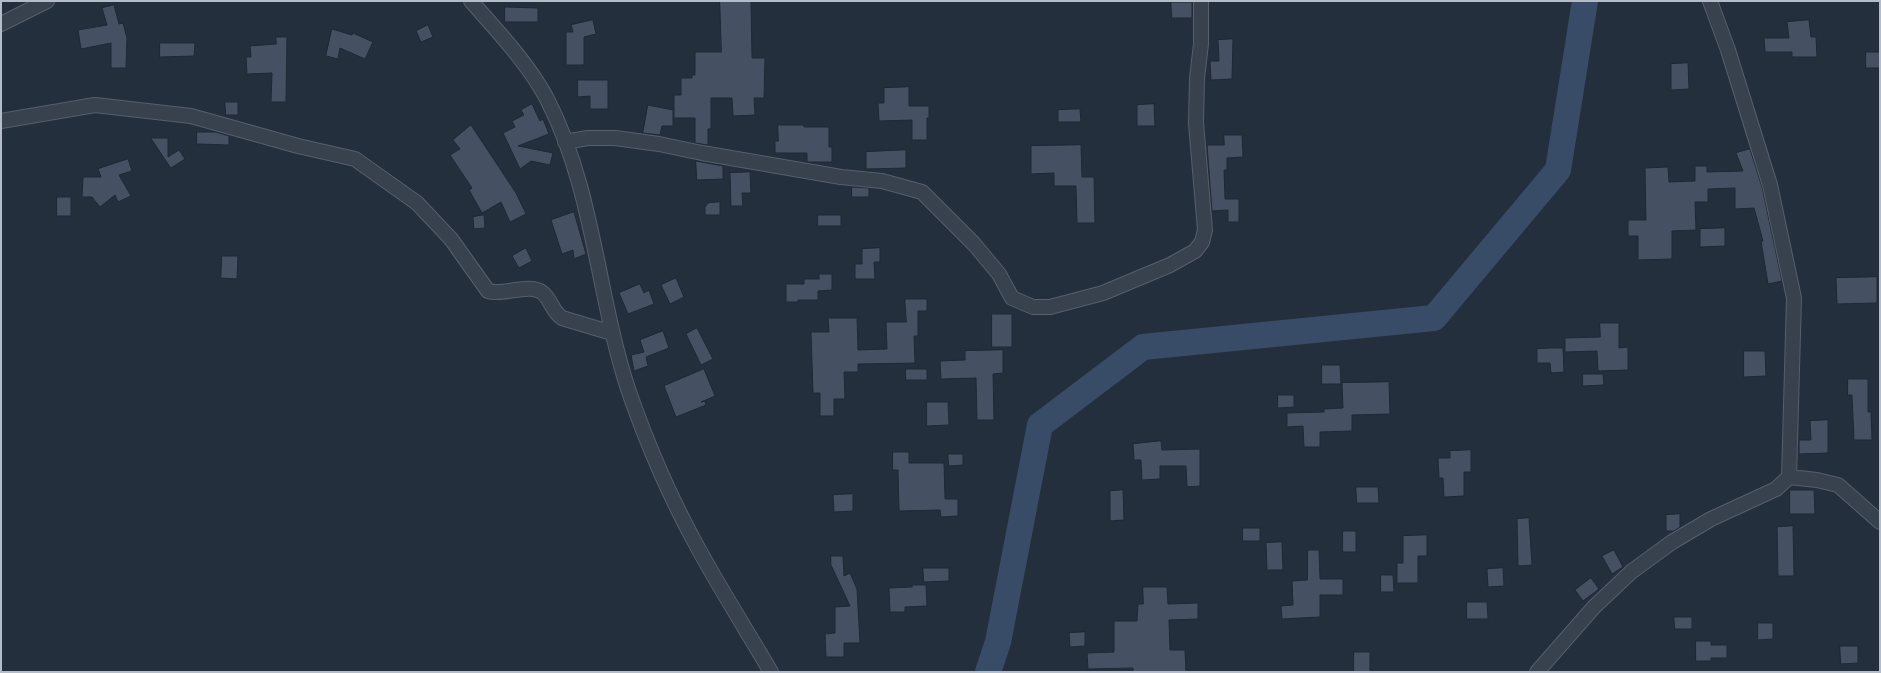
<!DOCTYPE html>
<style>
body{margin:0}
#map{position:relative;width:1881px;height:673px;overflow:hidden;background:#242f3e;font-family:Jost,sans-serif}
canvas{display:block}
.frame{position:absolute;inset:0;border:2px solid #b4bcc9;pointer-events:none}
</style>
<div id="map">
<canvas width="1881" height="673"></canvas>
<div class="frame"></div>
</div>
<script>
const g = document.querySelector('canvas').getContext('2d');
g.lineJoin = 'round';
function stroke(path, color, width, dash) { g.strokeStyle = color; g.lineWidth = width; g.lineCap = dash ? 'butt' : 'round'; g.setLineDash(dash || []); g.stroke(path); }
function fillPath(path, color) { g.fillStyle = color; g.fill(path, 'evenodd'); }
const river = new Path2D(`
 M988 672 998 642 1040 425 1143 347 1434 318 1558 170 1585 1`);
const building = new Path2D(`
 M720 1H751L752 58H765L764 98H754L755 115 733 116 732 98H711V129H708V145L695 143V118H674V95H681V78H692V75H695V52H721Z
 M1171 2H1192V18H1172Z
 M114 5 119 24 123 23 127 38 126 68H111V43L81 49 78 30 107 25 102 8Z
 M505 7 538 8V22H505Z
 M593 20 596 34 584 37V65H566V32H573L571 25Z
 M1809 20 1811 37H1816L1817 57H1792V52H1765L1764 38H1789L1787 22Z
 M428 25 433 37 421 42 416 31Z
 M332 29 352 35 353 33 373 42 365 59 340 48 338 59 326 56Z
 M276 37H287L286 102H271L272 73 247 74 246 57H251L250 46 276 44Z
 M1233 39 1232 79 1211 80 1210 61H1219L1218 40Z
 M160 43H195L194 56 160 57Z
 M1866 52H1880V68H1866Z
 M1688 63 1689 89 1671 90V64Z
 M578 80H608V109H590V96L578 97Z
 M909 87V106H929V118H927V140H912V120L879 121 878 103H884V88Z
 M225 102H238V115H226Z
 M532 104 540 121 543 119 549 134 518 146 553 153 550 165 531 161 520 169 503 133 515 127 512 121 524 115 521 110Z
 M1154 104 1155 126H1137V105Z
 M648 105 673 110V126H662L660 135 643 133Z
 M1080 109 1081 122H1058V110Z
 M471 125 516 193 526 214 510 222 501 202 482 213 469 190 472 188 450 155 460 149 453 140Z
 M778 125H804V127H829V147H832V162H807V153H775V141H778Z
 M197 132H216L229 136V145L197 144Z
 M1224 135H1242L1243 157 1227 158V170H1224L1225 199H1239V222H1228V210L1212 211 1207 145H1224Z
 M151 138H168V157L179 150 185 159 171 168Z
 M1081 145 1082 177H1094L1095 223H1077L1076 186H1054V173L1031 174V146Z
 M1750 149 1762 187 1782 281 1768 284 1761 241H1763L1754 208 1735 209V188L1708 189V202H1695L1696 230 1672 231V259L1638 260V236H1628V220H1646L1645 168 1668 167 1669 182 1695 181V166H1707V172L1743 171 1736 153Z
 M906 150V168L866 169V152Z
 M128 159 132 171 119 175 131 196 118 202 115 195 100 207 92 197H82L83 177H101L98 169Z
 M696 161 723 166V179L697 180Z
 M750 172 751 193H742L743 206H731L730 173Z
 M852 187 869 188V197H852Z
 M57 197H71V216H57Z
 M720 202V215H705V207L708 203Z
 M574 212 586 254 574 259 573 250 562 254 551 220Z
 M484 215 485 228 474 229 473 217Z
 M818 215H841V226H818Z
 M1725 228V246L1700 247V229Z
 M526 248 532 261 519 268 512 256Z
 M880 248V262H874L875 279H855V264H862V249Z
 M222 256H238L237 279 221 278Z
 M819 274H832V290L818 291V300H798V302H786V284H804V279H819Z
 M1877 277V303L1837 304 1836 278Z
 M676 278 684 297 670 304 661 285Z
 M640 284 644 293 649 290 654 304 628 314 619 293Z
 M905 299H927V311H918V336H914L915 363 858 364V372H844L845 399H834V416H820V393H813L811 332H829L828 318H857L858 350 887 349 886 322H906Z
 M992 314H1012V347H992Z
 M1600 323H1619V348L1628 347V370L1598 371 1597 351 1565 352V338L1600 337Z
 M697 328 713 359 701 365 686 334Z
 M663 331 669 348 646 357 648 366 634 371 631 355 644 352 640 340Z
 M1550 348H1563L1564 372 1551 373 1550 363H1537V349Z
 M1003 350V373L993 374 994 420H977L976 378 941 379 940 361 965 360V351Z
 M1744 351H1765L1766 376 1744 377Z
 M1322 365H1340L1341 384H1322Z
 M704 369 715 396 701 402 705 401 706 405 676 417 664 386Z
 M906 369H927V380H906Z
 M1583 374H1603L1604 385 1583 386Z
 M1848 379H1868V412H1871L1872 440H1854L1852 395H1848Z
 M1389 382 1390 414 1352 415V431L1320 432V447H1304L1303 426 1287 427V413L1324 412V409L1343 408 1342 383Z
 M1278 395H1294V407L1278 408Z
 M927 402H948L949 425 927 426Z
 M1828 420V453L1799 454V440H1811L1810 421Z
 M1161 441 1162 450 1200 449V486L1187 487 1186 466H1160V479L1142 480 1141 460H1134L1133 444Z
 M1471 450V472H1464V496L1444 497 1443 478H1439L1438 458H1450V451Z
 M893 452H909V463H944L945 499H958V516L941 517 940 510 899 511 898 470H893Z
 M948 454H963V465L949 466Z
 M1356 487H1378L1379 503H1357Z
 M1123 490 1124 520 1110 521V491Z
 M1790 490H1814L1815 514H1790Z
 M853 494V511L834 512 833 495Z
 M1680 514V527L1674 531H1666V515Z
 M1529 518 1532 565 1518 566 1517 519Z
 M1793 526 1794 576H1778L1777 527Z
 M1243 528H1260V541H1243Z
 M1343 531H1356V552H1343Z
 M1427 535V556H1418V583H1397V563H1403V536Z
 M1282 542 1283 570H1267L1266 543Z
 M1308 550H1319L1320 579H1343V595H1320V617L1282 619 1281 606 1293 605 1292 581 1307 580Z
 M1614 550 1623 567 1612 574 1602 556Z
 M831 556H843L844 576 850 573 857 589 860 643H844V657H826L825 634 835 633V607L850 606 831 565Z
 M923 568H949V581L924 582Z
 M1503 568 1504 586 1488 587 1487 569Z
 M1381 575H1393L1394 592H1381Z
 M1591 578 1599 589 1583 601 1575 590Z
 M912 585H926L927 606 905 607V612H890L889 588 912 587Z
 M1143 587H1167L1168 604 1198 603V619L1169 620 1170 650H1185L1186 672H1133V668L1088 669 1087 653 1114 652V621H1137L1138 604H1143Z
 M1467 602H1487L1488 619H1467Z
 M1674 617H1692V629H1675Z
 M1758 623H1773V639L1758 640Z
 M1085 632V646L1070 647 1069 633Z
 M1696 641H1711V645H1727V658H1711V661H1696Z
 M1840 646H1858V663L1841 664Z
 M1354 652H1370V672H1354Z`);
const minor = new Path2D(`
 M471 1C498 32 528 63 547 99 594 190 597 294 628 389 646 441 672 501 698 548 721 590 747 631 771 672
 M1710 1 1728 50 1770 185 1794 298 1789 477 1817 480 1838 485 1880 522
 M1 24 47 1
 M1 121 95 105 191 116 298 146 355 159 417 203 451 239 488 291C504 296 530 282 543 293 551 300 552 311 562 318L612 333
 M565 142 588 138H615L659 144 702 153 841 177 882 181 922 192 974 244 999 274 1012 298 1033 307H1050L1103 293 1170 265 1195 251 1202 242 1205 230 1196 123 1197 78 1201 44V1
 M1537 672 1594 607 1631 572 1672 542 1711 519 1776 489 1789 477`);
stroke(river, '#394c67', 26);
fillPath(building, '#455162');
stroke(building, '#1f2835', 1);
stroke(minor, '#565f6c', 16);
stroke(minor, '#38414e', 14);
</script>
